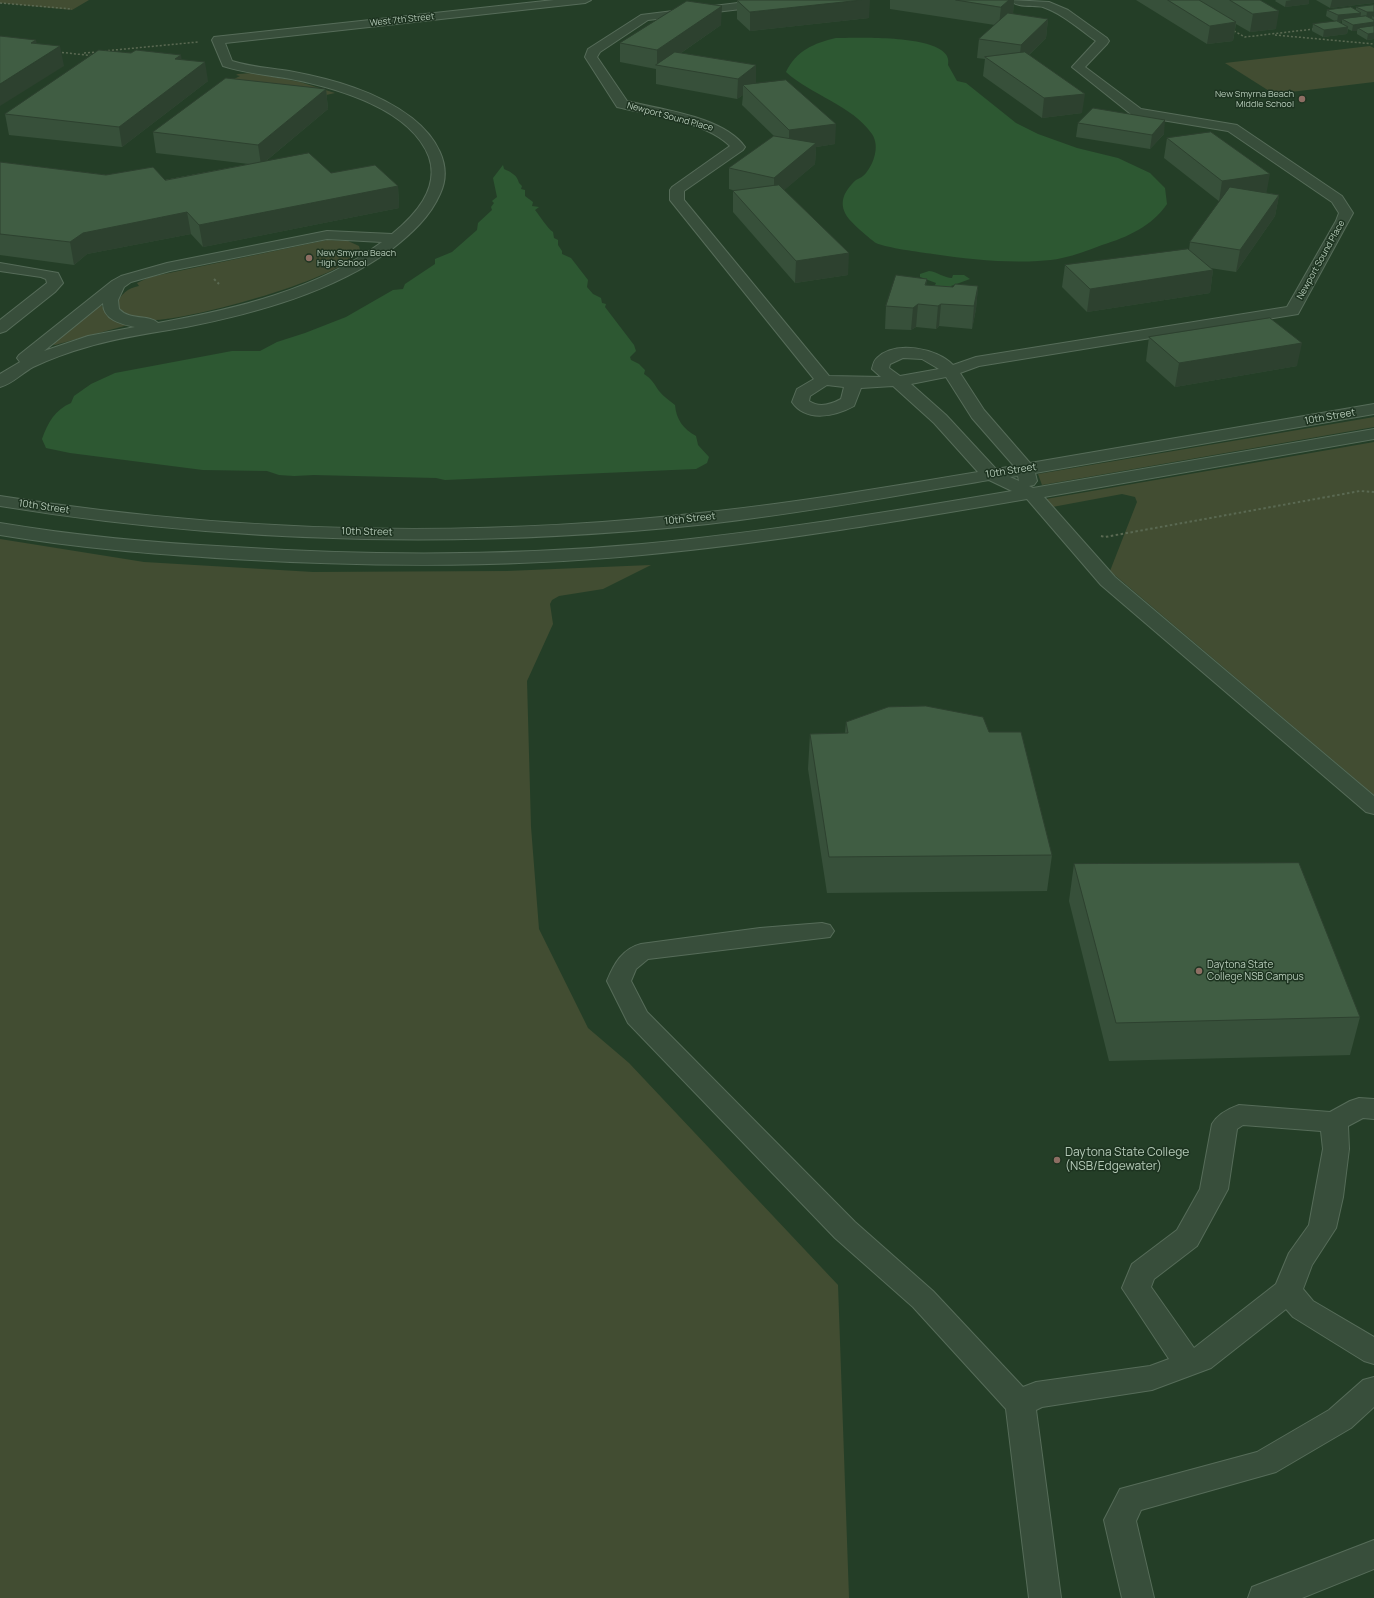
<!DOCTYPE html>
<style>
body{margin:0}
canvas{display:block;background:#243e27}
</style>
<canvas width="1374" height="1598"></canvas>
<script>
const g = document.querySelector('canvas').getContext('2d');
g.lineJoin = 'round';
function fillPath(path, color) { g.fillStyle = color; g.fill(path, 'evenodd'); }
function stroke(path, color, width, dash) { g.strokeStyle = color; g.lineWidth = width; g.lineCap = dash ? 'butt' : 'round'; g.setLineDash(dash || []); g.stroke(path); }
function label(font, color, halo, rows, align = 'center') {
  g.font = font + ' Manrope,sans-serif'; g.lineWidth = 3; g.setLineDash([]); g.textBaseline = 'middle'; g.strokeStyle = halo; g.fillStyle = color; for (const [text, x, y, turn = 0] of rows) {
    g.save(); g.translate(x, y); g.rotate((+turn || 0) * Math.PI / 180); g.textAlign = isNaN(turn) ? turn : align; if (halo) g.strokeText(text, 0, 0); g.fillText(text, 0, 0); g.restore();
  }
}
const green = new Path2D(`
 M0 0H89L72 10 0 3Z
 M1370 46 1374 48V82L1274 94 1225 63Z
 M253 73 300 82 335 93 326 95 234 79 240 76 236 75 238 74Z
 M327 240 348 241 359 246 360 250C347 278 181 323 148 320 137 319 123 316 117 305 120 294 128 288 139 286L137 283 150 277Z
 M99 305 102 306 108 316 128 325 55 345 51 344Z
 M1374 417V427L1042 485 1038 474Z
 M1374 442V795L1110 571 1137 502 1135 497 1122 494 1047 508 1046 499Z
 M0 539 144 562 313 572 507 571 651 565 603 589 559 596 552 600 550 604 553 624 527 681 531 827 539 929 588 1028 629 1063 838 1285 849 1598H0Z`);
const water = new Path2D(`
 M836 38C854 38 956 33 948 65L957 81 966 83 1016 123 1038 134 1077 148 1118 158 1150 173 1165 188 1167 204C1152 226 1128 237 1102 245 1089 250 1076 255 1062 258 1055 260 1046 260 1038 261 1002 263 968 259 933 254 920 252 887 248 876 243 870 239 854 225 849 219 837 204 844 191 856 180 860 178 864 176 866 173 874 163 880 146 872 134 852 105 811 95 786 72 796 51 814 43 836 38Z
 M503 165 504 169C511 172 517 175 519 183L522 186 521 189 525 190V196L533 202 532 206 539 207 535 210C540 216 547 228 553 232L554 238 558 240V245L562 251V254L571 258 588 280 587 287 593 294 601 298 602 303 606 304 605 307 634 345 636 351 630 357 631 360 639 364 645 370 644 374C652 379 654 384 659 391 664 397 670 401 675 405 676 419 683 429 696 436L698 445 709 457 707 463 696 469 672 470 445 480 436 478 314 475 294 476 279 475 267 471 203 470 70 453 46 448 42 439C48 422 55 410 71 403L74 396 91 384 115 373 232 351H260L277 342 305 333 346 317 393 290 403 289 405 284 435 264V259L452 252 477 230 478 223 492 210 491 207 494 203 492 201 497 197 493 178Z
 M929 271C938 272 944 278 952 278L953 275H964L970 279 951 286 953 290 934 287 936 283 920 277V274Z`);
const pathFar1 = new Path2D(`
 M0 3 72 9
 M1234 31 1245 37 1314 29
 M1275 35 1374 44
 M104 51 198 42
 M58 52 95 56
 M84 53 99 52`);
const path = new Path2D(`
 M214 279 219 284
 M1101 536 1105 537 1360 491 1374 492`);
const minor = new Path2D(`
 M554 0H591L585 3 225 43 232 61C251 67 270 68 289 71 332 79 377 91 412 118 435 136 454 165 440 194 430 217 411 234 392 249 333 292 257 313 186 327 153 333 120 337 87 347 69 352 50 359 33 367 22 373 12 384 0 387V374L20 362 17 358 19 355 112 281 121 276 167 263 327 231 392 234C414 216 440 189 429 157 411 109 337 88 291 79 268 75 245 73 223 66L212 40 214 37ZM327 239 382 242C317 290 235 309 158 323 149 314 130 321 119 309L118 300 124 287 131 282 170 271ZM103 303C103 320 121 324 135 327L88 336 44 351Z
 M762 0H798L792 3 648 20 600 52 597 57 627 101C661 110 723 116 745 147L743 150 684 191V200L829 376 881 377 872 369C873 365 874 360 877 358 895 340 937 348 953 365L976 357 1287 307 1336 221 1339 213 1332 202 1228 131 1132 115 1072 67 1096 41C1079 29 1063 14 1043 7 1034 5 1016 8 1010 0L1049 2 1068 10 1107 38 1109 41 1107 44 1085 67 1141 109 1237 125 1342 196 1353 213 1298 314 979 366 960 373 984 410 1030 463 1374 404V414L1035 473 1037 481 1034 485 1029 486 1033 488 1374 429V439L1044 497 1115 577 1374 796V814L1366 812 1101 585 1027 499C899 521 771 543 642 555 506 568 369 567 232 559 154 554 77 548 0 535V523C77 536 156 543 234 547 370 556 507 556 642 544 766 532 889 512 1012 491L989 480C896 496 802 513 708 524 473 549 233 544 0 506V496C233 533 474 539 709 512 799 502 889 487 978 472L934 423 893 386 861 388 854 406C836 416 806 423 792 402L797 389 814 379 670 200V190L672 187 730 146C705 121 651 115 617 107L585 57 588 49 641 15ZM903 358 922 359 939 369 900 376 889 368 890 364ZM946 377 972 418 1014 466 996 469 946 415 911 384ZM827 385 844 387 841 399C830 405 819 408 809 401L810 396ZM1018 476 1019 481 1010 477Z
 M0 263 58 273 63 283 55 292 6 331 0 333V320L47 283 46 279 41 277 0 271Z
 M822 923 830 925 834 931 830 937 648 959 636 969 631 981 647 1012 855 1222 933 1291 1023 1387 1036 1382 1150 1366 1169 1359 1122 1288 1132 1264 1177 1230 1200 1189 1212 1124C1218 1114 1228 1109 1239 1105L1330 1112 1350 1101 1359 1098 1374 1099V1119L1363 1118 1348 1126 1349 1149 1343 1197 1336 1228 1312 1265 1303 1289 1313 1301 1374 1337V1364L1364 1361 1293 1317 1286 1309 1211 1368 1152 1390 1042 1407 1036 1410 1061 1598H1029L1006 1409 913 1307 835 1238 628 1023 607 981C614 964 622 949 641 944L760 928ZM1243 1125 1321 1131 1323 1149 1309 1225 1289 1253 1276 1284 1194 1348 1151 1287 1154 1279 1197 1246 1228 1189 1237 1129Z
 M1374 1377V1407L1351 1428 1276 1472 1141 1510 1136 1521 1154 1598H1122L1104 1520 1120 1489 1257 1452 1329 1410 1363 1380Z
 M1374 1540V1569L1302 1598H1248L1252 1587Z`);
const wall = new Path2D(`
 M737 0 869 18 750 31 737 19Z
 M890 0H1014L1013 14 1048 19 1046 38 1029 55 1082 113 1042 118 983 76 985 59 977 58 979 39 995 25 890 9Z
 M1136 0H1260L1276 29 1250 32 1236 24 1233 41 1207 44Z
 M1276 0H1309V4L1285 7 1275 1Z
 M1316 0H1374V3L1330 8Z
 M1374 5V39L1367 40 1357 34V31H1352L1348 29 1347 34 1323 37 1312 31 1313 24 1336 22 1326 16 1327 10H1356V7ZM1342 21V24L1338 22Z
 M721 25 681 53 756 83 835 144 816 147 815 164 784 190 848 275 795 283 733 212V191H736L729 189V168L774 136 742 105 743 95 737 99 656 84V69L620 62V43Z
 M131 53 181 55V60L208 81 122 147 9 135 5 114Z
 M326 89 328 109 266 161 398 186 399 208 203 247 191 234 87 254 74 265 0 255V162L106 175 165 180 249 164 156 153 153 132Z
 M1078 123 1164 134 1150 149 1076 137Z
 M1167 138 1267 193 1279 195 1275 216 1236 272 1210 268 1213 270 1210 293 1087 312 1062 287 1065 265 1189 250 1190 242 1220 202 1164 158Z
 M927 279 926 285 953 287 978 286 976 309 972 329 939 326 936 329 916 327 911 330 885 329 886 306Z
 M1149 337 1297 366 1175 387 1146 361Z
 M846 722 989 732 1052 855 1047 891 827 893 808 769 810 734 845 733Z
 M1074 864 1360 1017 1350 1055 1109 1061 1069 901Z`);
const shadedWall = new Path2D(`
 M862 0H870L869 18 750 31V12Z
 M1009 0H1014L1013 14 999 25 1001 7Z
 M1292 0H1309V4L1285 7 1286 1Z
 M1332 0H1374V3L1330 8Z
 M722 6 721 25 662 66 657 65V50Z
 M1279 11 1276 29 1250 32 1253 14Z
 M1367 12H1374V17L1372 16V18L1366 19Z
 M1361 13 1360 19H1342V21L1337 22 1338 15Z
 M1048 19 1046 38 1019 64 1021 45Z
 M1236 22 1233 41 1207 44 1210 26Z
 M1374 22V29L1358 28 1357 31H1352L1353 25Z
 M1348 27 1347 34 1323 37 1324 30Z
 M1374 33V39L1367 40 1368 34Z
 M36 40 40 59 31 43Z
 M60 46 64 66 0 106V84Z
 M181 55 184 74 175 59Z
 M205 62 208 81 122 147 119 127Z
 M756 65V85H743V95L737 99 738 79Z
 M326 89 328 109 261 165 258 145Z
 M1085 94 1082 113 1042 118 1044 98Z
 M1165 120 1164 134 1150 149 1152 135Z
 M836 124 835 144 816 147 815 164 774 199V178L789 150V130Z
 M1270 174 1266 195 1219 202 1222 181Z
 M398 186 399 208 203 247 199 225Z
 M1279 195 1275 216 1236 272 1240 250Z
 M187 212 191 234 87 254 74 265 70 242 83 233Z
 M849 253 848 275 795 283 796 261Z
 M1213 270 1210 293 1087 312 1090 289Z
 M978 286 976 309 972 329 974 306Z
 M918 304 916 327 911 330 913 308Z
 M941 304 939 326 936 329 938 306Z
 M1302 343 1297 366 1175 387 1179 363Z`);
const building = new Path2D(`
 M737 0H862L750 12Z
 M956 0H1009L1001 7Z
 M1168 0H1199L1236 22 1210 26Z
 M1230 0H1260L1279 11 1253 14Z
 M687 1 722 6 657 50 620 43Z
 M1374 5V12H1367L1356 7Z
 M1351 7 1361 13 1338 15 1327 10Z
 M1008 13 1048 19 1021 45 979 39Z
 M1366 16 1374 20V22L1353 25 1342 19Z
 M1337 21 1348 27 1324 30 1313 24Z
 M1374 26V33L1368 34 1358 28Z
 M0 36 36 40 31 43 60 46 0 84Z
 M99 50 131 53 136 50 181 55 175 59 205 62 119 127 5 114Z
 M675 52 756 65 738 79 656 65Z
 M1025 52 1085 94 1044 98 985 57Z
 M226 78 326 89 258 145 153 132Z
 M786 80 836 124 789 130 743 85Z
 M1093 108 1165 120 1152 135 1078 123Z
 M1211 132 1270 174 1222 181 1167 138Z
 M774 136 816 143 774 178 729 168Z
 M309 153 331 173 375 165 398 186 199 225 187 212 83 233 70 242 0 234V162L106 175 153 167 165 180Z
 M779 185 849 253 796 261 733 191Z
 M1230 187 1279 195 1240 250 1190 242Z
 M1188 249 1213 270 1090 289 1065 265Z
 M896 275 927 279 925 285 953 287 955 284 978 286 974 306 941 304 938 306 918 304 913 308 886 306Z
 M1270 318 1302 343 1179 363 1149 337Z
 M926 706 983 717 989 732H1021L1052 855 829 857 810 734 848 733 846 722 888 707Z
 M1299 863 1360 1017 1116 1023 1074 864Z`);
const markers = [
 [1302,99,4,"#8d6e63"],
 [309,258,4,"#8d6e63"],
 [1199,971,4,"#8d6e63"],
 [1057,1160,4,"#8d6e63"]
];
const farStreetnames = [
 ["West 7th Street",402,20,-6],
 ["Newport Sound Place",670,117,15],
 ["Newport Sound Place",1321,260,-61]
];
const farPoinames = [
 ["New Smyrna Beach",1294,94],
 ["Middle School",1294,104],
 ["New Smyrna Beach",317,253,"left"],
 ["High School",317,263,"left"]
];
const streetNames = [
 ["10th Street",1330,417,-10],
 ["10th Street",1011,471,-9],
 ["10th Street",44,507,8],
 ["10th Street",690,519,-6],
 ["10th Street",367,532,1]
];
const poiNames = [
 ["Daytona State",1207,965],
 ["College NSB Campus",1207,977]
];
const nearPoinames = [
 ["Daytona State College",1065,1153],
 ["(NSB/Edgewater)",1065,1167]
];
fillPath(green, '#424d32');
fillPath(water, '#2d5832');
stroke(minor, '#566c59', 2);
stroke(pathFar1, '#5a6952', 1.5, [2, 2]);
stroke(path, '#5a6952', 2, [2.5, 2.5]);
fillPath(minor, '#384e3b');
fillPath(wall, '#37503a');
fillPath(shadedWall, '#2d412f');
fillPath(building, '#405d43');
stroke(building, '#2d412f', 1);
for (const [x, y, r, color] of markers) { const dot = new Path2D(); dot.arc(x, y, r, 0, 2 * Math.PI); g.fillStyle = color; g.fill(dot); stroke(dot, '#1d3320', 1.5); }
label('9px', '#b4c9b7', '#1d3320', farStreetnames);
label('9px', '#b4c9b7', '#1d3320', farPoinames, 'right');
label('10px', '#b4c9b7', '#1d3320', streetNames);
label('10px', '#b4c9b7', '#1d3320', poiNames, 'left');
label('12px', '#b4c9b7', '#1d3320', nearPoinames, 'left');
</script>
